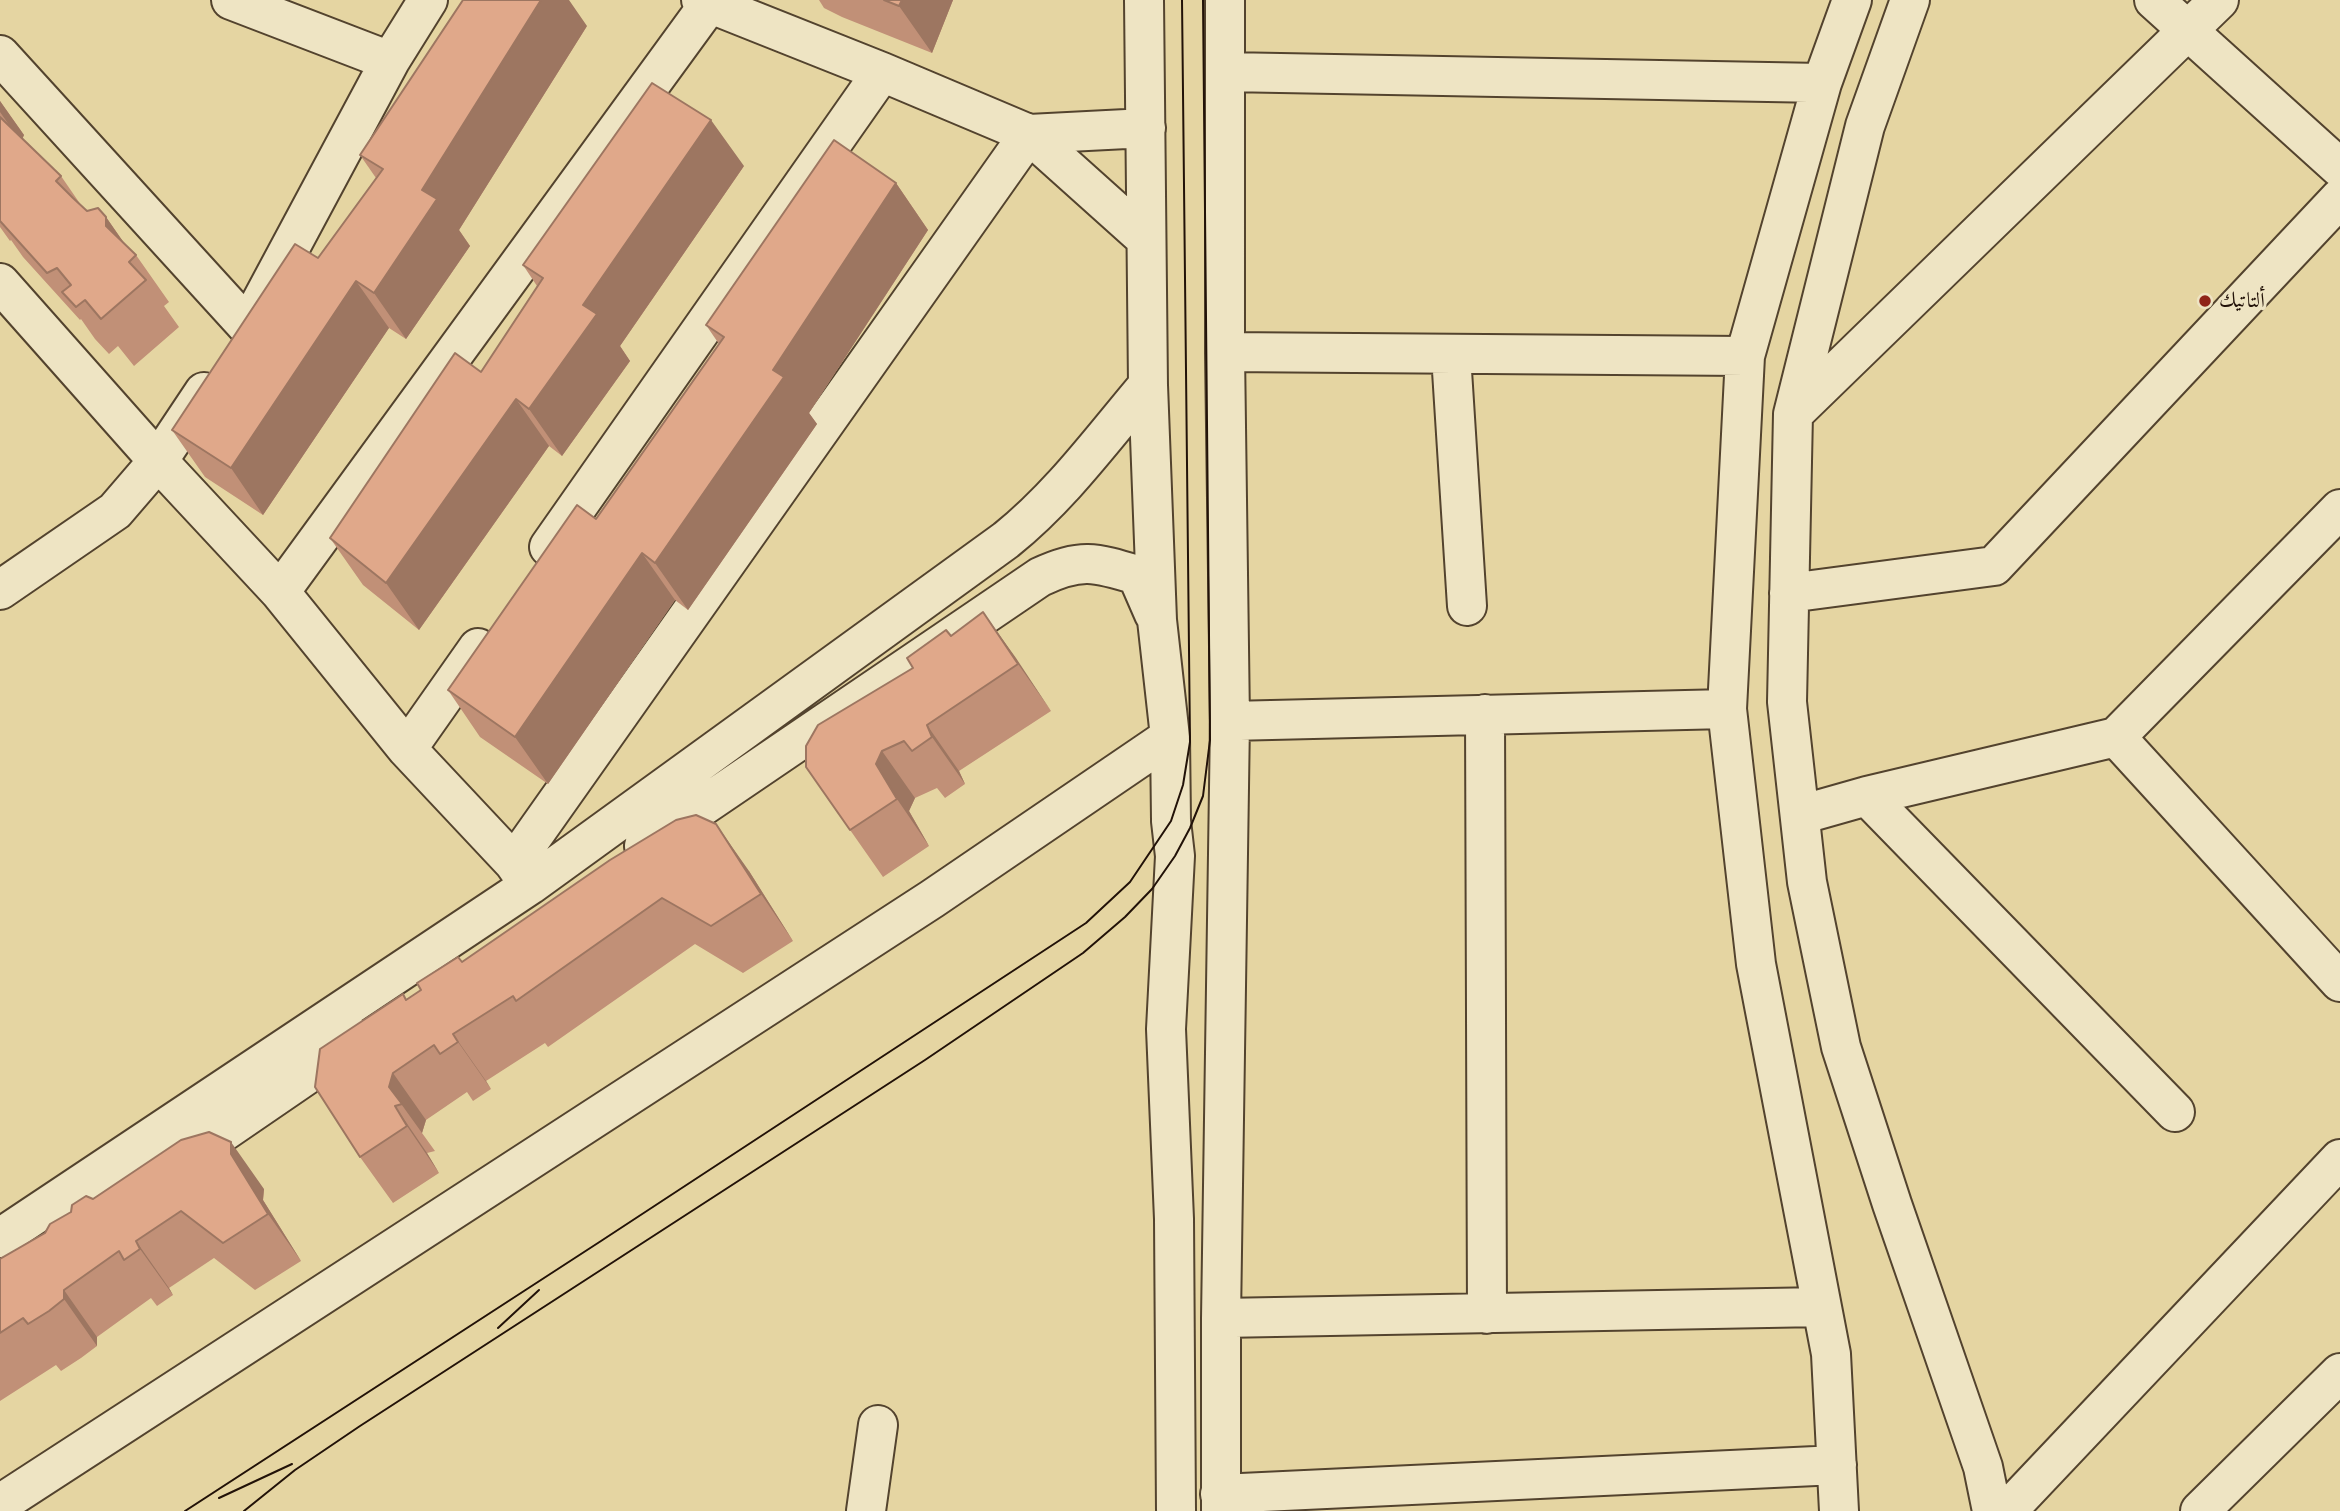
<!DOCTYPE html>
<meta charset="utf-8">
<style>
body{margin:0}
canvas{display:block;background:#e5d5a2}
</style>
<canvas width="2340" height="1511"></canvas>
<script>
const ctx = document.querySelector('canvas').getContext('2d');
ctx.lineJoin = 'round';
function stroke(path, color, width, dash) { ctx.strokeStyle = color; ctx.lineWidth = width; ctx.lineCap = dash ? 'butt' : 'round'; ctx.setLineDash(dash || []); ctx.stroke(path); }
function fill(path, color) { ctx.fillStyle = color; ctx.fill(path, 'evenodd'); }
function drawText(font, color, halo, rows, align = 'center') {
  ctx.font = font + ' "Libre Caslon Text",Amiri,serif'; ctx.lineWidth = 6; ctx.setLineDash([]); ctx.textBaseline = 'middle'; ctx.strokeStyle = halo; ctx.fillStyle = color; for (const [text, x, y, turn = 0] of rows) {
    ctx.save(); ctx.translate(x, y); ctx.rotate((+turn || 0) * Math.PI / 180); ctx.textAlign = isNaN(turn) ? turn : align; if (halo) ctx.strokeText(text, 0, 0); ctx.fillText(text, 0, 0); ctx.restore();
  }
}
const minor = new Path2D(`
 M231,0l159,61
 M701,0l181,72 147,62 116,104
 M1144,0l4,385 9,235 13,117 1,84 4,35 -9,173 8,190 2,292
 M1910,0l-45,126 -72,288 -6,288 20,180 34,165 51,157 91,263 9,44
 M2154,0l186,168
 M0,55l248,272
 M1226,72l596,11
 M1029,134l117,-6
 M0,283l158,178 122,131 127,157 107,114 14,20
 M254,315l136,-254 38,-61
 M1225,352l520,4
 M1451,355l16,251
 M1793,414l426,-414
 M549,547l333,-475
 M0,590l115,-79 43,-50 46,-69
 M280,592l429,-588
 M1789,593l205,-27 346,-368
 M1485,714l2,600
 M1230,721l497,-12
 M2116,737l224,245
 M407,749l71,-101
 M1867,796l308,316
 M1800,815l67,-19 249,-59 224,-228
 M644,846l396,-269c40,-19 55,-15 97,-2l17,39
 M514,863l515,-729
 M175,1165l184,-126
 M0,1238l530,-353 476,-345c55,-44 97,-102 142,-155
 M1221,1318l601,-11
 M1220,1494l617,-29
 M0,1504l932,-605 238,-162
 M866,1511l12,-86
 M1221,1511v-193l9,-597 -5,-369v-352
 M1839,1511l-8,-157 -75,-390 -29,-255 18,-353 77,-273 30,-83
 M2007,1511l333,-352
 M2200,1511l140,-138`);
const tram = new Path2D(`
 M498,1328l41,-38
 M219,1498l73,-34
 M185,1511l416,-270 485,-318 44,-41 41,-61 12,-36 7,-43 -8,-742
 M244,1511l51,-41 65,-44 565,-366 158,-107 42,-36 27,-28 23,-33 15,-28 13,-32 7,-56 -7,-740`);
const wall = new Path2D(`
 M819,0h134l-21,53 -90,-36 -18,-9z
 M587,26l-128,204 11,16 -64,93 -17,-11 -126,187 -58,-38 -33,-47 146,-172 58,-80 -16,-23z
 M0,101l24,34 -2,4 39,37 22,32 4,3 19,6 19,28 11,10 33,47 -5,4 15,21 -45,39 -16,-20 -9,8 -14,-15 -14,-20 -1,1 -57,-63 -12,-17 -1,1 -10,-14z
 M744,166l-124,180 10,15 -68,95 -13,-10 -130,184 -56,-45 -33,-47 151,-166 56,-86 -14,-21z
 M896,183l32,47 -119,183 8,11 -129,186 -13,-10 -127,184 -68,-47 -32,-47 148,-171 123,-175 -13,-19z
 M983,612l68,99 -92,60 6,13 -20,14 -8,-10 -22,10 -6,13 20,35 -46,31 -77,-110 107,-99 38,-32z
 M610,860l139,11 44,70 -50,32 -48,-29 -147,103 -3,-4 -59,38 5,8 -18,12 -6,-9 -41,28 -4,13 13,18 -8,2 12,20 -46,30 -33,-46 47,-157z
 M264,1189l-1,11 38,61 -46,29 -41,-32 -45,30 4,7 -16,11 -6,-8 -54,39v9l-16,12 -20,13 -5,-6 -56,36v-142l45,-26 48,-34z`);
const shadedWall = new Path2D(`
 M541,0h28l18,26 -128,204 11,16 -64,93 -32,-46 48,-103z
 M902,0h51l-21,53 -33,-47z
 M0,101l24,34 -3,7 -21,-30z
 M711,120l33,46 -124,180 10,15 -68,95 -33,-47 54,-104z
 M896,183l32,47 -119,183 8,11 -129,186 -33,-47 118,-193z
 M106,217l28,40 -28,-31z
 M356,281l33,47 -126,187 -32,-47z
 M516,399l33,47 -130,184 -33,-47z
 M642,553l33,47 -127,184 -33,-47z
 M983,612l33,46 35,53 -33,-47z
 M927,725l32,46 6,13 -33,-47z
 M882,751l33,47 -6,13 20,35 -32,-47 -21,-35z
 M716,824l33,47 44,70 -32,-47z
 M453,1034l33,47 5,8 -33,-47z
 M393,1073l33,47 -4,13 -33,-46z
 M395,1106l32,47 12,20 -32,-47z
 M231,1142l33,47 -1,11 38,61 -33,-47 -37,-60z
 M136,1241l33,47 4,7 -33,-46z
 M64,1290l33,47v9l-33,-47z`);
const building = new Path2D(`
 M463,0h78l-119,190 15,9 -63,94 -18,-12 -125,187 -59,-38 123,-186 23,14 65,-89 -23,-14z
 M884,0h18l-3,6z
 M652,83l59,37 -128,185 14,9 -68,95 -13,-10 -130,184 -56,-45 125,-185 26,19 62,-94 -20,-13z
 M0,117l61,59 -5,5 17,17 14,13 11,-3 8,9v9l30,29 -7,7 17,18 -45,39 -16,-19 -9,7 -14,-15 9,-7 -14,-17 -10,5 -47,-52z
 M834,140l62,43 -123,187 11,7 -129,186 -13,-10 -127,184 -67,-47 129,-185 19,14 128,-182 -18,-12z
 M983,612l35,52 -91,61 5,12 -20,14 -8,-10 -22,10 -6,13 21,35 -47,31 -44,-63v-21l12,-21 95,-57 -6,-10 39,-28 5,6z
 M696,815l20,9 45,70 -50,32 -49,-28 -146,103 -3,-5 -60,38 5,8 -18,12 -6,-9 -41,28 -4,14 13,17 -7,2 12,20 -47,31 -45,-70 5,-38 83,-55 3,6 15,-10 -4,-7 41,-26 4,5 148,-102 66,-40z
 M209,1132l22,10v12l37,60 -45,29 -42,-32 -45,30 4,8 -16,11 -5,-9 -55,39v9l-15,12 -21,13 -5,-6 -23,15v-74l45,-26 5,-9 21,-12 1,-7 14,-9 7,3 88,-59z`);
const markers = [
 [2205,301,7,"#8f2418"]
];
const poiNames = [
 ["ألتاتيك",2219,301]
];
stroke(minor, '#53432e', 42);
stroke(minor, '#eee4c3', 38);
stroke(tram, '#221208', 2);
fill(wall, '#c19077');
fill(shadedWall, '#9d7661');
fill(building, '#e0a88a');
stroke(building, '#9d7661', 2);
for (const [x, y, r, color] of markers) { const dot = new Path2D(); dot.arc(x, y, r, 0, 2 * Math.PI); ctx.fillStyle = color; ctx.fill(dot); stroke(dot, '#eee4c3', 2.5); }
drawText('21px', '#221208', '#eee4c3', poiNames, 'left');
</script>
